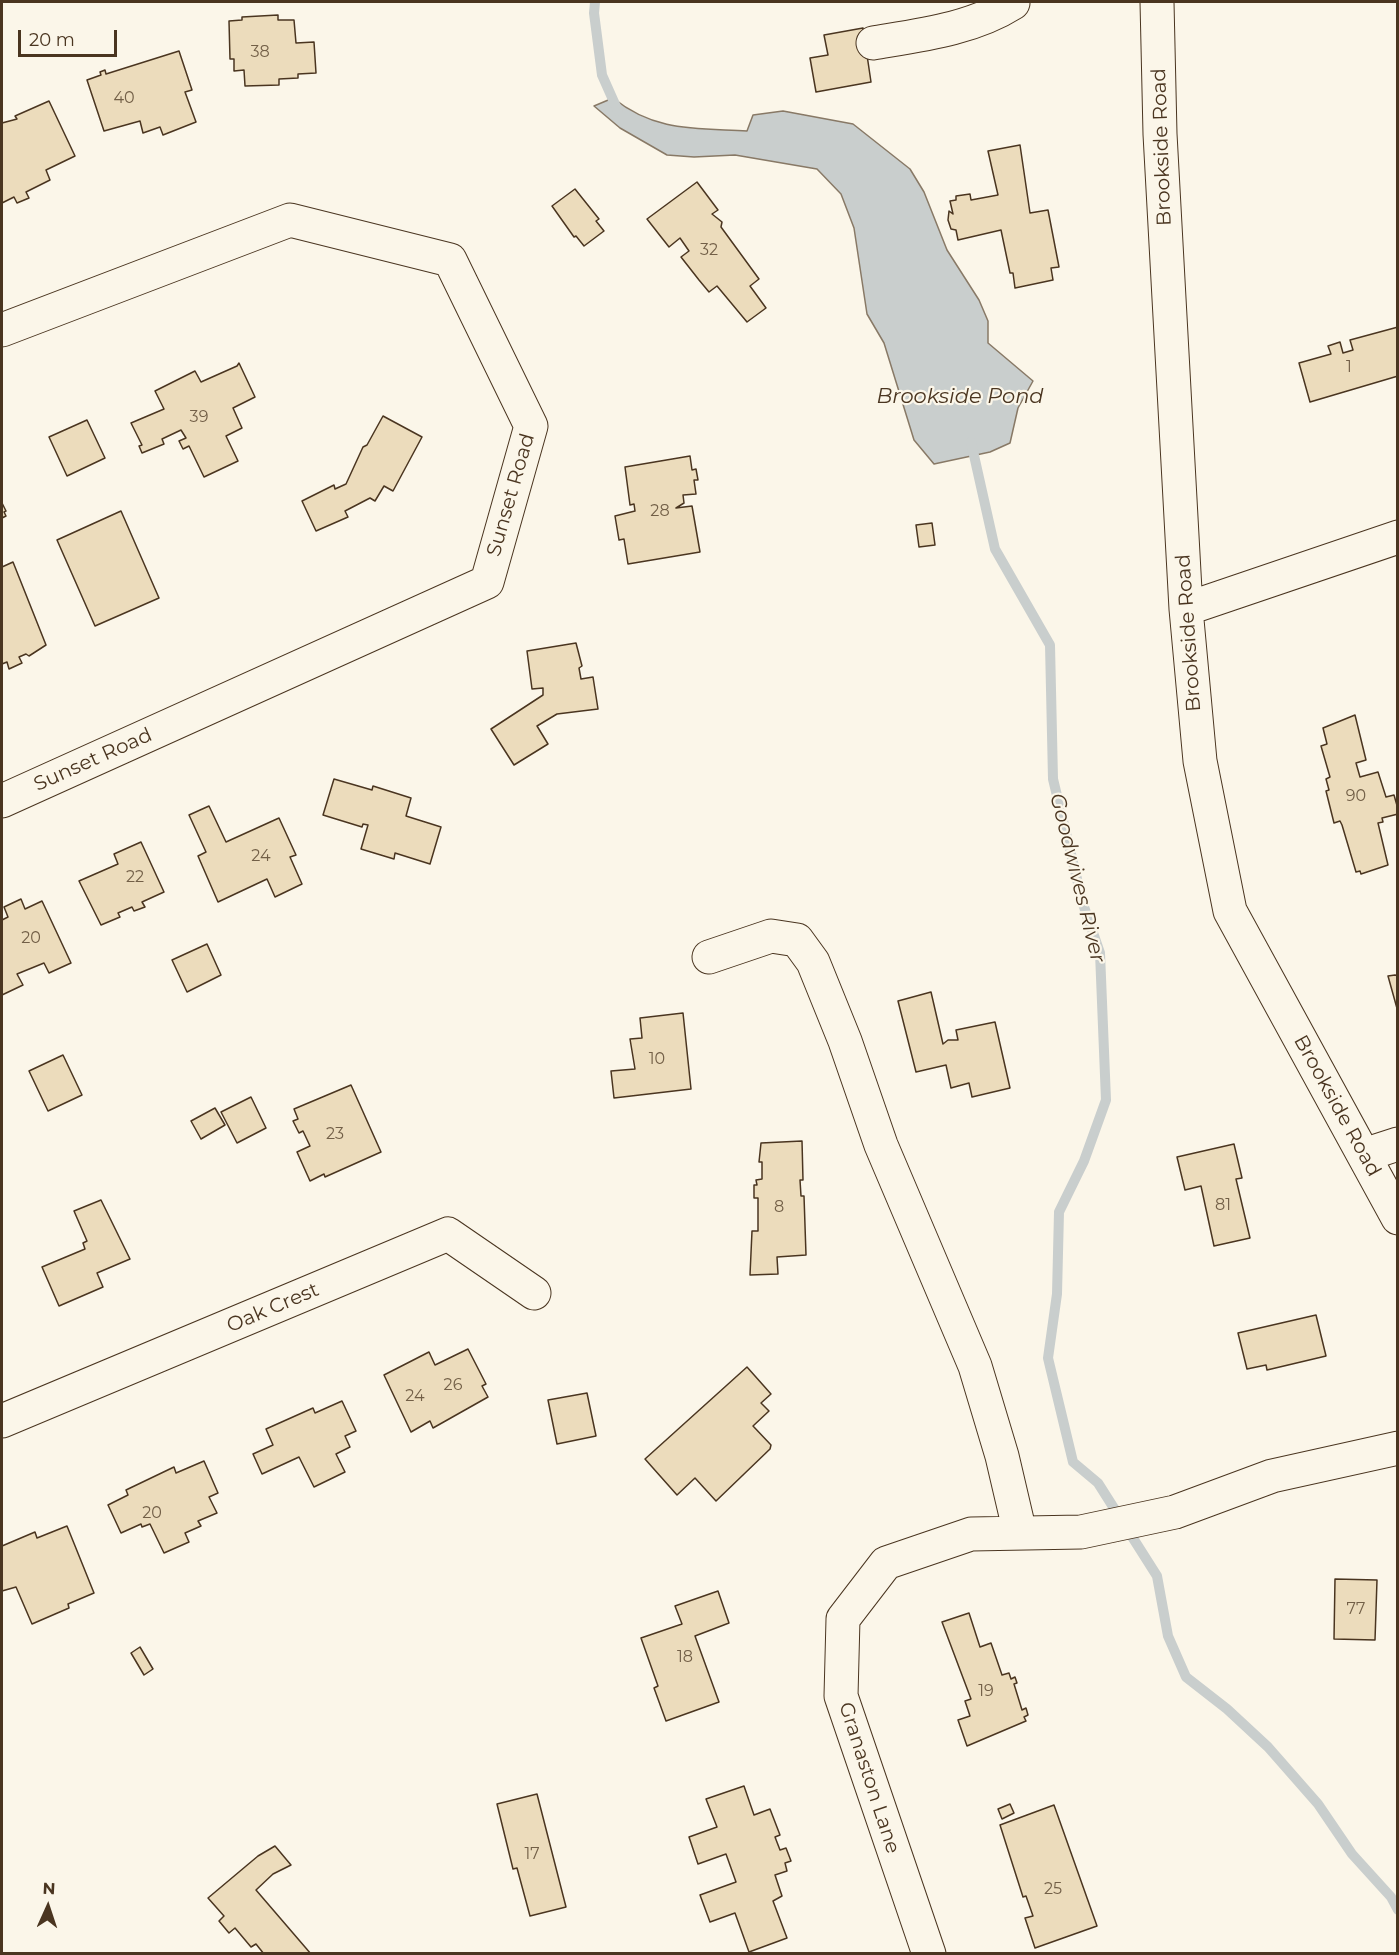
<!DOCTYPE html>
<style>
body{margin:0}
#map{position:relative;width:1399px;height:1955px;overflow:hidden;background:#fbf6e9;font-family:Montserrat,sans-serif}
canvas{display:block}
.frame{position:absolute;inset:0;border:3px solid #4a3520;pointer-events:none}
.north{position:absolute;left:18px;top:1877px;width:60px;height:60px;-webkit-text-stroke:4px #fbf6e9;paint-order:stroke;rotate:3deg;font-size:16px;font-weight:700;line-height:24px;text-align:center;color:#4a3520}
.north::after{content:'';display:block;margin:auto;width:21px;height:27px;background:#4a3520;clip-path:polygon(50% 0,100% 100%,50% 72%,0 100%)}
.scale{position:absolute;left:18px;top:30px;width:99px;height:27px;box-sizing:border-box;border:3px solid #4a3520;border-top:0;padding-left:8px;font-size:18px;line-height:21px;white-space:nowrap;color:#4a3520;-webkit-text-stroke:4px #fbf6e9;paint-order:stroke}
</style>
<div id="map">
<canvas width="1399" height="1955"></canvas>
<div class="frame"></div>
<div class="north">N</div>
<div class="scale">20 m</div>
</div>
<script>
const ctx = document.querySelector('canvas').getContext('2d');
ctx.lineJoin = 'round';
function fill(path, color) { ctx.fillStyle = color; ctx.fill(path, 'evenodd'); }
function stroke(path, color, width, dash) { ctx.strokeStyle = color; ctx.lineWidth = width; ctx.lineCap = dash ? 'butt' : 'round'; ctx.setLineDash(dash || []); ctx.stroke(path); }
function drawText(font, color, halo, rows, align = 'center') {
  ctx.font = font + ' Montserrat,sans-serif'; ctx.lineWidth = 4.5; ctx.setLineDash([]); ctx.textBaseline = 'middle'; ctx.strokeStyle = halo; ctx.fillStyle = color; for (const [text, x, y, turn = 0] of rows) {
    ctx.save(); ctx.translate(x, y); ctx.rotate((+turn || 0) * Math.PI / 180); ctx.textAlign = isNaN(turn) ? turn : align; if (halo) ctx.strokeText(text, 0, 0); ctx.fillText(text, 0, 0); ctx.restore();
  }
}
const water = new Path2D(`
 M613,98c42,34 82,30 134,33l6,-16 30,-4 70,13 57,45 14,23 23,58 32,50 9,21v22l45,38 -15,27 -8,35 -20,9 -56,12 -20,-24 -30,-97 -17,-29 -13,-86 -13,-34 -24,-25 -82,-14 -41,2 -27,-2 -47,-27 -26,-22z`);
const stream = new Path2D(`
 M595,2l-1,11 8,62 16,36
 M971,442l24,107 55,96 3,134 30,125 17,49 6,147 -22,61 -25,51 -2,82 -9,64 25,104 25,21 59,93 11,60 18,41 41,32 41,38 50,57 34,50 39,43 7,13`);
const building = new Path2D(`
 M278,15v5h16l2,23 18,-1 2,31 -18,1v4l-19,1v6l-34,1 -1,-16 -10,1v-12h-4l-1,-38 13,-1v-3z
 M863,28l8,54 -55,10 -6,-34 18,-3 -4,-20z
 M179,51l13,39 -7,2 11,30 -33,13 -3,-8 -17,6 -3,-12 -36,10 -17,-51 14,-5 -1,-3 5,-2 1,4z
 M49,101l26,55 -29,14 4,10 -24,12 3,6 -12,5 -3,-6 -12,6v-80l15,-4 -2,-3z
 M1020,145l10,68 18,-3 11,57 -8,1 2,12 -38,8 -2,-15h-3l-9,-43 -43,10 -2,-10 -5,-1 -3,-9 1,-9 4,3 -3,-13 6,-1v-4l14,-2 1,6 27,-5 -10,-44z
 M697,182l21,28 -6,4 10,8 -1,5 38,52 -9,7 16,22 -19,14 -30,-36 -8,6 -10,-12 -18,-23 8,-6 -9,-13 -11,9 -22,-28z
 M575,189l24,30 -3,2 8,10 -20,15 -8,-10 -2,1 -22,-31z
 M1398,327v49l-88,26 -11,-39 32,-9 -3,-8 12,-4 3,11 10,-3 -3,-10z
 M239,363l16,34 -22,11 9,20 -16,8 12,25 -34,16 -15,-31 -6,3 -4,-8 7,-3 -5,-8 -19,9 2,5 -22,9 -3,-7 3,-1 -11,-22 33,-14 -9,-18 40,-20 6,11 36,-16z
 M383,416l39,21 -29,54 -9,-5 -9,15 -5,-3 -25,13 3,6 -32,14 -14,-30 32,-16 1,4 11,-5 17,-37 4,-2z
 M87,420l18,38 -38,18 -18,-39z
 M690,456l2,14 4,-1 2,11h-4l2,14 -13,1 1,8 -8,5 16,-2 8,46 -72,12 -4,-25 -5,1 -4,-24 20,-5 -1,-7 -4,1 -5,-38z
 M2,503l4,8 -2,1 2,4 -4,2z
 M121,511l38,87 -64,28 -38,-86z
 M932,523l3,22 -16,2 -3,-22z
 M13,562l33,83 -17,11 -3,-2 -7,3 3,6 -13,6 -2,-7 -5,2v-97z
 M576,643l6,23 -3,2 2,11 12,-2 5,32 -41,5 -20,12 11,18 -34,21 -23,-36 52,-34v-7l-11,1 -5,-38z
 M1355,715l11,45 -10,3 4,14 18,-5 8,25 8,-2 4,14v5l-16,4 1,4 -5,1 10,42 -27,9 -1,-3 -4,1 -14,-47 -2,-4 -6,2 -8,-32 3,-1 -3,-11 4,-2 -9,-31 6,-2 -4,-16z
 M334,779l38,11 1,-4 38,12 -5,18 35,11 -11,37 -35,-11 -1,6 -33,-10 7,-24 -5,-1 -1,3 -39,-12z
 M209,806l17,36 53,-24 17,37 -6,2 12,27 -27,13 -8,-18 -49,23 -20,-46 8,-4 -17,-37z
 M141,842l23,50 -22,10 3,5 -11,4 -2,-4 -14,6 2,4 -19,8 -22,-44 39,-17 -4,-10z
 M21,899l4,10 17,-8 29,62 -22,10 -5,-10 -27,11 6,11 -21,10v-75l6,-3 -4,-10z
 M207,944l14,31 -34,17 -15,-32z
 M1395,975l3,1v36l-10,-36z
 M931,992l12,52 5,-4h10l-2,-10 39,-8 15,66 -38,9 -3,-14 -18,5 -5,-23 -30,7 -18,-71z
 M683,1013l8,76 -77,9 -3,-27 24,-2 -5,-30 12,-1 -2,-20z
 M63,1055l19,40 -34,16 -19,-40z
 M351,1085l30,67 -56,25 -1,-3 -14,7 -13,-29 13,-6 -7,-15 -4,2 -6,-12 5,-2 -4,-10z
 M251,1097l15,31 -29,15 -16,-31z
 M215,1108l10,17 -24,14 -10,-18z
 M802,1141l1,39h-3l1,16h3l2,59 -29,2 1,17 -28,1 2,-44h6v-33h-4v-13h3l-1,-5 6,-1v-17h-3l2,-19z
 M1234,1144l8,34 -6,1 14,59 -36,8 -13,-60 -16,4 -8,-33z
 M101,1200l29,59 -33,14 6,14 -44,19 -17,-39 43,-18 -2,-6 4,-2 -13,-30z
 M1316,1315l10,41 -59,14 -1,-5 -19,4 -9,-36z
 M468,1349l18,35 -4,2 6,11 -55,31 -3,-7 -19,11 -27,-57 45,-23 6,13z
 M747,1367l24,27 -10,9 8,8 -16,15 18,19 -1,4 -54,52 -21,-23 -18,17 -32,-36z
 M587,1393l9,43 -39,8 -9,-44z
 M342,1401l14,30 -11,5 5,11 -14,7 9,18 -31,15 -15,-30 -37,17 -9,-20 20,-9 -7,-16 47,-21 2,5z
 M204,1461l14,32 -9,4 8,16 -19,8 3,5 -16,7 4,9 -25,11 -14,-29 -8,3 -1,-3 -20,9 -13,-28 20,-10 -2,-5 48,-23 2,6z
 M67,1526l27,67 -26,11 1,4 -37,16 -16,-37 -14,4v-45l33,-14 2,6z
 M1335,1579l42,1 -2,60 -41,-1z
 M718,1591l11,32 -34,13 24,66 -53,19 -12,-33 4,-2 -17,-48 41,-14 -7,-18z
 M969,1613l11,34 11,-4 11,32 7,-2 2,6 4,-2 2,6 -3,1 8,26 4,-2 2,7 -4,2 2,4 -59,25 -9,-26 12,-4 -5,-15 6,-2 -29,-77z
 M140,1647l13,22 -9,6 -13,-22z
 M744,1786l10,29 16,-6 10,26 -5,2 5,13 6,-2 5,13 -6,2 2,8 -12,4 7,21 -9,5 14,37 -38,14 -14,-39 -25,9 -10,-27 36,-13 -10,-28 -28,10 -9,-27 28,-10 -11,-28z
 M537,1794l29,113 -36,9 -13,-48 -4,1 -16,-65z
 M1010,1804l4,9 -12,6 -4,-10z
 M1054,1805l43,121 -62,22 -10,-30 8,-2 -7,-20 -3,1 -23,-72z
 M275,1846l16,19 -18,9 -17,16 55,64h-47l-8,-10 -5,3 -16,-19 -6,5 -10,-12 5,-5 -16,-18 50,-42z`);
const minor = new Path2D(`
 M1157,2l3,132 26,475 14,152 30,150 168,307
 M873,43c48,-8 99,-14 140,-40
 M2,330l288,-110 160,40 81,166 -44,156 -485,219
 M1186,609l212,-72
 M709,957l62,-21 26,4 16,22 32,79 36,104 94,221 27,90 18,77
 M1364,1155l34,-11
 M2,1421l446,-187 86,59
 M929,1954l-88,-258 2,-77 43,-56 85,-29 110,-2 94,-20 97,-36 126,-28`);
const numberNames = [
 ["38",260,52],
 ["40",124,98],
 ["32",709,250],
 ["1",1349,367],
 ["39",199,417],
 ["28",660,511],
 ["90",1356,796],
 ["24",261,856],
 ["22",135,877],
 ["20",31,938],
 ["10",657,1059],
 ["23",335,1134],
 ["81",1223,1205],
 ["8",779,1207],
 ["26",453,1385],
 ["24",415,1396],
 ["20",152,1513],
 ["77",1356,1609],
 ["18",685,1657],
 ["19",986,1691],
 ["17",532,1854],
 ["25",1053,1889]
];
const streetNames = [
 ["Brookside Road",1162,147,-92],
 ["Sunset Road",511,495,-74],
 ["Brookside Road",1189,633,-94],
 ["Sunset Road",93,760,-24],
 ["Brookside Road",1337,1106,61],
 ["Oak Crest",273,1308,-23],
 ["Granaston Lane",869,1778,72]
];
const waterNames = [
 ["Brookside Pond",960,397],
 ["Goodwives River",1077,878,76]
];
fill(water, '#c9cecd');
stroke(water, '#887966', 1.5);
stroke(stream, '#c9cecd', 10);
fill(building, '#ecdcbc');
stroke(building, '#4a3520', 1.5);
stroke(minor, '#4a3520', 35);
stroke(minor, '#fbf6e9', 33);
drawText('16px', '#725f47', null, numberNames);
drawText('20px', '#4a3520', '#fbf6e9', streetNames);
drawText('italic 21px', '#4a3520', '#fbf6e9', waterNames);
</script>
